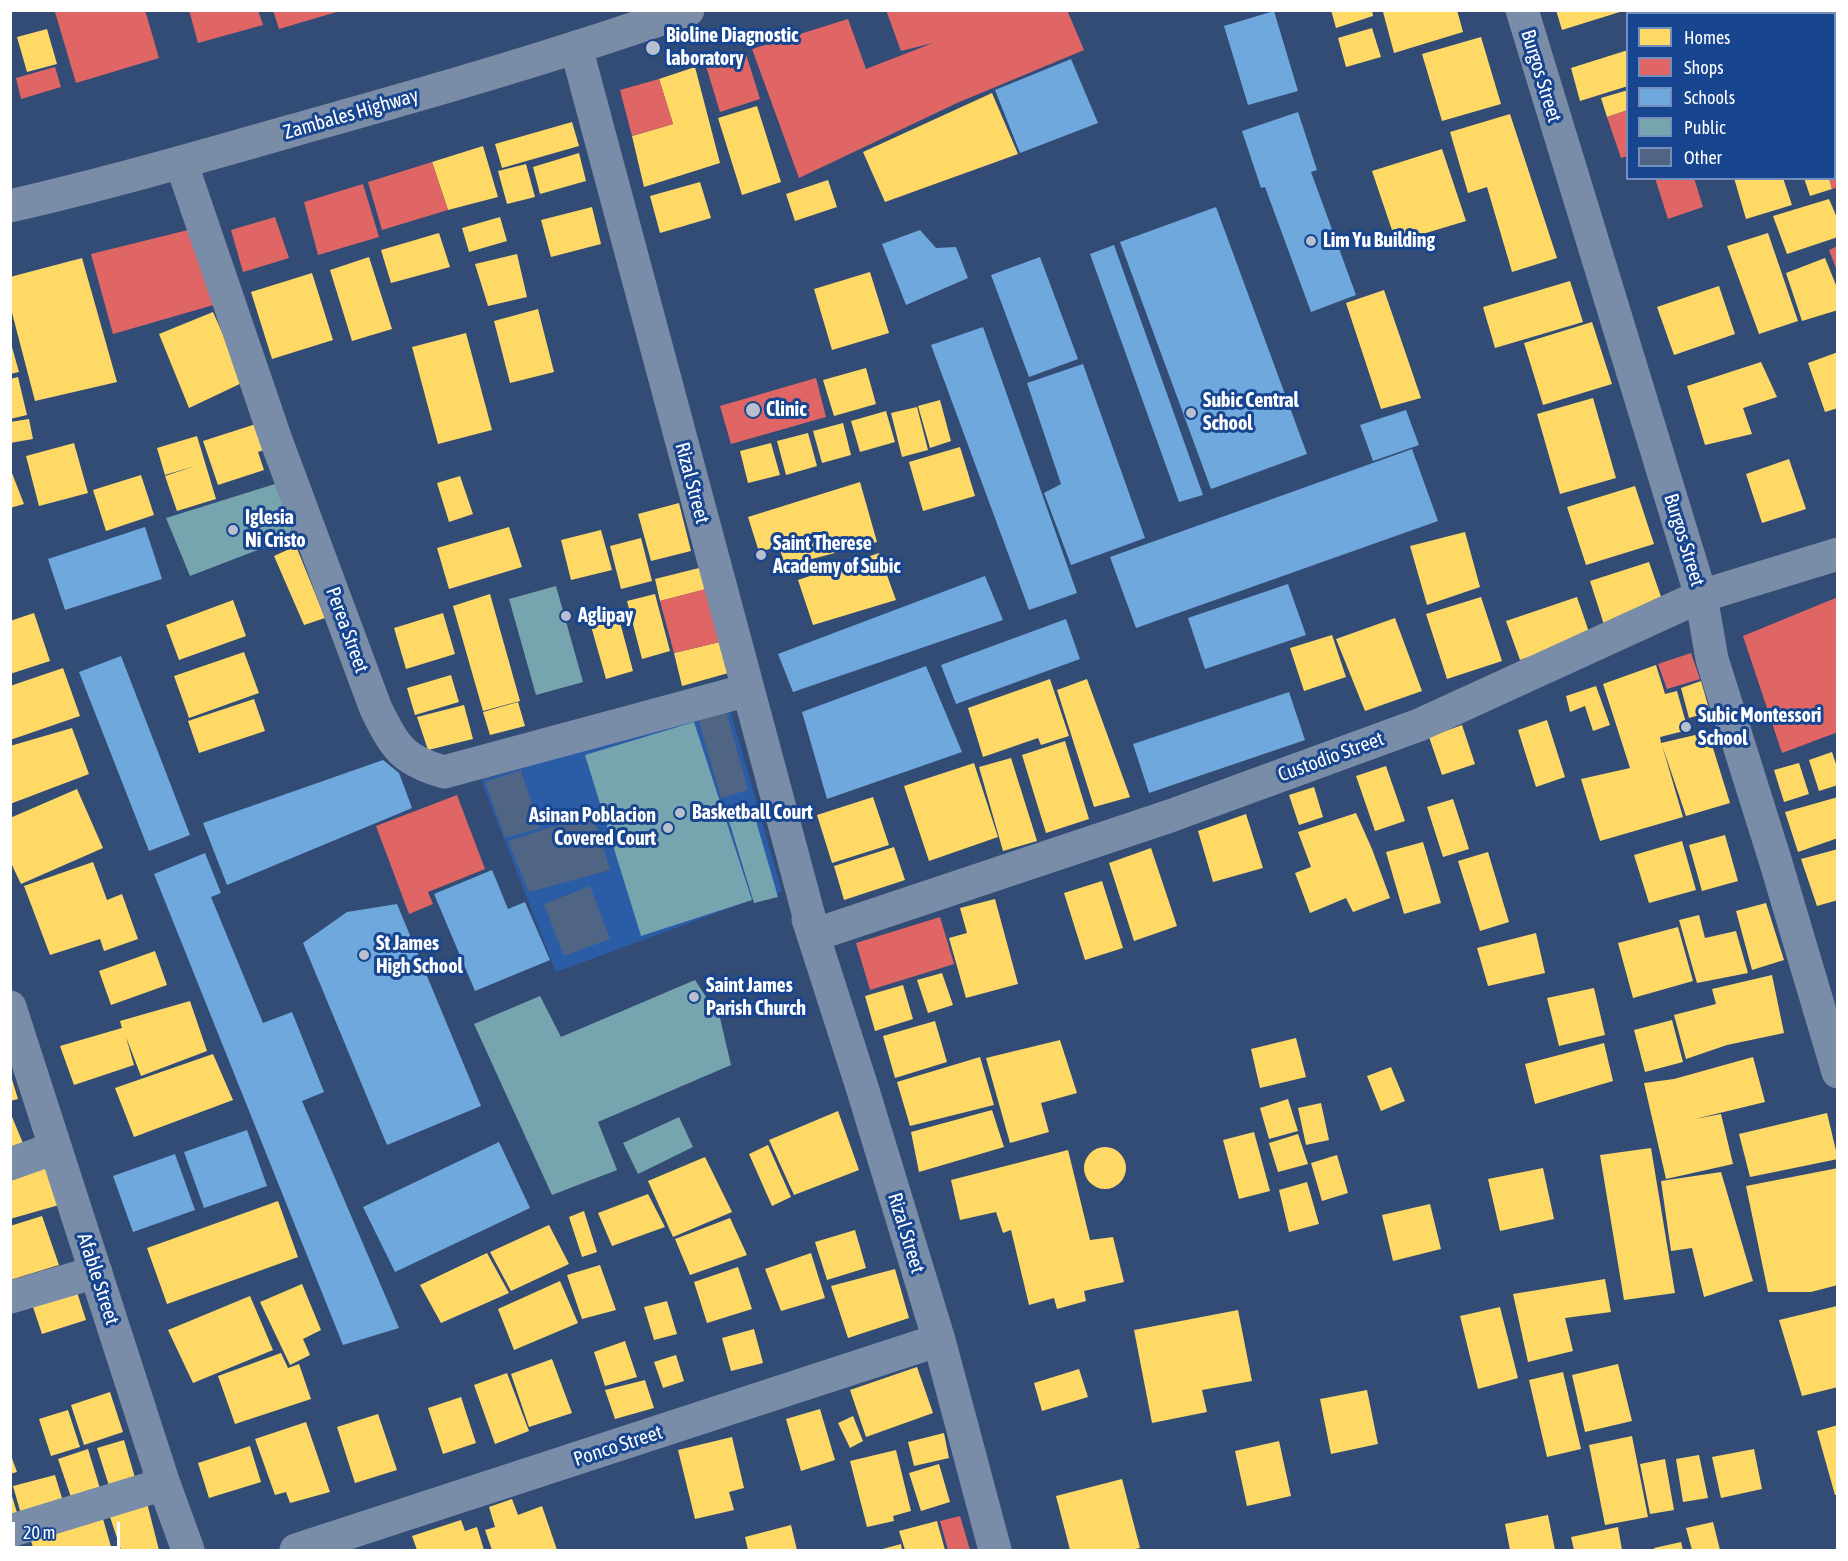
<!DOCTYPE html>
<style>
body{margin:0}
#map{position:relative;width:1848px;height:1561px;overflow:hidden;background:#334c75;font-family:"Asap Condensed",sans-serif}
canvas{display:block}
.frame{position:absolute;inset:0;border:12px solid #fff;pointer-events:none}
.legend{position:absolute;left:1626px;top:12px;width:210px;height:168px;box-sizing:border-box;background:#184590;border:2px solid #748fbc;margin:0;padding:8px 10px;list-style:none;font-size:18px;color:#fff}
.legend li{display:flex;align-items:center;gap:12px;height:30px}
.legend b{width:30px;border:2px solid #748fbc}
.scale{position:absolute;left:12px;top:1522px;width:108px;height:27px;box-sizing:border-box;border:3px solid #fff;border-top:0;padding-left:8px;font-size:18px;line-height:21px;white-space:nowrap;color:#fff;-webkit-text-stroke:4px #184590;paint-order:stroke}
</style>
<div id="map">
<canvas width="1848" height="1561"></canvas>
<div class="frame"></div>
<ul class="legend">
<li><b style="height:16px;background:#ffd966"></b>Homes</li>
<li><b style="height:16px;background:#e06666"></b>Shops</li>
<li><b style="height:16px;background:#6fa8dc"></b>Schools</li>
<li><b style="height:16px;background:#76a5af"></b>Public</li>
<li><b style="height:16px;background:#506484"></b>Other</li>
</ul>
<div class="scale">20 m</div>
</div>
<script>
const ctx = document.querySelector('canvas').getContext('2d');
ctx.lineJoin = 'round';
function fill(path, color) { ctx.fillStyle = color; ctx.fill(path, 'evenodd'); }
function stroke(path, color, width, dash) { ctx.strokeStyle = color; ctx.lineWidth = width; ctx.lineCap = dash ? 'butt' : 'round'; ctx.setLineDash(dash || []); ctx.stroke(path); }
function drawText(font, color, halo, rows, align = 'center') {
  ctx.font = font + ' "Asap Condensed",sans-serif'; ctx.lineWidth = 6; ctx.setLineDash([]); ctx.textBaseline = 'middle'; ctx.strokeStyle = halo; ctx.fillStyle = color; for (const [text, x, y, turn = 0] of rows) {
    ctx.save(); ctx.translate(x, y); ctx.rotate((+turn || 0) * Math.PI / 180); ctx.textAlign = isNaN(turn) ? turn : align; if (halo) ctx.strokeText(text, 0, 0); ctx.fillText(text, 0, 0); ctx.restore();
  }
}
const green = new Path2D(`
 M729,706l53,186 -30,8 -196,72 -75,-192z`);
const homes = new Path2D(`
 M1331,10h41l1,6 -37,12z
 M1388,10h69l6,22 -69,21 -11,-41z
 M1556,10h67v1l-61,19z
 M1372,28l9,29 -35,10 -8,-29z
 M47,29l10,35 -30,8 -10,-35z
 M1481,37l20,67 -59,17 -20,-67z
 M1628,50v36l-48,15 -9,-33z
 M1835,50l3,8v31l-4,1z
 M695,67l25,96 -76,24 -12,-51 41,-12 -14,-45z
 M1628,90v20l-21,7 -6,-19z
 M992,93l26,61 -133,48 -22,-50z
 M757,106l24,76 -39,13 -24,-77z
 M1510,114l47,144 -45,14 -25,-85 -19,6 -18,-61z
 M572,122l7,24 -77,22 -7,-24z
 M483,146l15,51 -50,13 -16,-48z
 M1442,149l24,72 -70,21 -24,-71z
 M579,153l7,28 -46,13 -7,-27z
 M526,164l9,33 -28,7 -9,-33z
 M1734,178h49l9,27 -46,14z
 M1804,178h25l3,11 -22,7z
 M828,180l9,27 -42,14 -9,-27z
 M700,182l11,36 -51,15 -10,-37z
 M1829,199l9,21v17l-51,17 -14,-38z
 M592,207l9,37 -50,13 -10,-37z
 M500,217l7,24 -38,11 -7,-24z
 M439,233l11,34 -59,16 -10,-33z
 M1768,233l30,88 -39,13 -32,-88z
 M517,254l10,43 -39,9 -13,-42z
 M369,257l23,72 -40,12 -22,-71z
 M82,258l35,124 -82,19 -25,-96v-28z
 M1825,258l13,32v20l-36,11 -16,-48z
 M870,272l19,61 -57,17 -18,-61z
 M312,273l21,67 -61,19 -21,-67z
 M1570,281l13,41 -88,26 -12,-41z
 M1719,286l16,48 -61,21 -17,-48z
 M1384,290l37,108 -40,11 -35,-106z
 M538,309l16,63 -44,11 -16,-62z
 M213,312l31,70 -55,26 -30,-74z
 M1592,322l20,62 -69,21 -19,-62z
 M466,333l26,97 -54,14 -26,-97z
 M10,340l9,32 -9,2z
 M1838,352v56l-13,4 -17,-49z
 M1761,362l16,35 -34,11 9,26 -47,11 -18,-59z
 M866,368l10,36 -42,12 -11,-36z
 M18,377l9,38 -17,4v-40z
 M1593,398l23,80 -56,16 -23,-80z
 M940,400l11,41 -21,7 -12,-42z
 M917,407l11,43 -26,7 -11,-44z
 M886,411l9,31 -35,10 -9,-31z
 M29,419l4,20 -23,4v-21z
 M259,423l8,26 -9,3 6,18 -46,15 -15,-44z
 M843,423l8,32 -29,8 -9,-32z
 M808,433l9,33 -31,9 -9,-34z
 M197,436l19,63 -39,12 -12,-35 30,-10 -30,9 -8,-27z
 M74,443l14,50 -49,13 -13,-50z
 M771,443l9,32 -32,8 -8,-32z
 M960,447l15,49 -52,15 -14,-49z
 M1789,459l17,50 -44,14 -16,-49z
 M10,468l14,36 -14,4z
 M141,475l13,40 -48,16 -13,-41z
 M460,476l13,38 -24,8 -12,-39z
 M860,482l17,60 -92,24 -6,-20 -20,6 -11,-35z
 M1635,486l19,58 -68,21 -19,-58z
 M679,503l12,48 -40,10 -13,-47z
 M509,527l13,40 -73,22 -12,-41z
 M601,530l11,40 -41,10 -10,-40z
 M1465,532l15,55 -53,18 -17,-59z
 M641,538l11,43 -31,8 -11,-43z
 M296,546l29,72 -21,7 -30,-69z
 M879,553l17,47 -83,25 -15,-45z
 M1649,562l17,49 -60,20 -16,-50z
 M703,567l7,21 -50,13 -5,-22z
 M490,594l30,107 -37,10 -30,-105z
 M655,594l15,57 -28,8 -15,-58z
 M1481,597l21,64 -55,18 -21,-65z
 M1577,597l13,38 -70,25 -14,-39z
 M233,600l13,36 -67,24 -13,-35z
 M617,611l16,60 -27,8 -17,-60z
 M34,613l16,48 -40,13v-53z
 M443,613l12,41 -49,15 -12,-41z
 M1395,618l27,73 -57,20 -29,-72z
 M1332,635l14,42 -42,14 -14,-43z
 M724,641l8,31 -50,14 -8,-33z
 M244,652l15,41 -70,25 -15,-42z
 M1656,665l9,29 12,-3 11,39 -28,7 1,6 47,-11 22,71 -44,13 -24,-71 21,72 -83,24 -19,-62 49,-11 -27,-84z
 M63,668l17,48 -70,24v-54z
 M451,675l8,27 -44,13 -8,-27z
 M1050,679l19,57 -28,9 -3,-7 -55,19 -15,-49z
 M1087,679l43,118 -36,10 -37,-117z
 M1701,681l9,31 -21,6 -8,-30z
 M1596,686l14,39 -17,6 -8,-25 -15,6 -4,-16z
 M254,699l11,32 -66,22 -11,-32z
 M518,702l7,24 -35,9 -7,-23z
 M464,705l9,34 -45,11 -11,-33z
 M1547,720l18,57 -29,10 -18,-57z
 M1462,725l13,39 -33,11 -13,-38z
 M72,728l17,46 -79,30v-58z
 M1065,741l24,78 -43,14 -24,-78z
 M1832,752l6,18v15l-19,6 -10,-31z
 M1011,758l26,83 -34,10 -24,-84z
 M974,763l24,74 -69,24 -25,-75z
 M1799,763l10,31 -25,8 -10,-32z
 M1386,766l19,55 -30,10 -19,-55z
 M1314,787l9,30 -24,8 -10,-30z
 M77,789l26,59 -82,36 -11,-23v-43z
 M873,797l16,48 -57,18 -15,-48z
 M1838,797v41l-40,14 -13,-40z
 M1453,799l16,50 -26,8 -16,-50z
 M1356,813l16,36 18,49 -37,14 -7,-14 -36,15 -15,-40 16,-6 -13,-35z
 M1246,814l17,54 -50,14 -15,-51z
 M1725,835l13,46 -36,10 -13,-46z
 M1682,841l14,49 -47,13 -15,-48z
 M1423,842l18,61 -37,11 -18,-62z
 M894,847l11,33 -61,20 -10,-34z
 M1151,848l26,78 -43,15 -25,-78z
 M1838,849v51l-21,6 -16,-47z
 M1488,852l21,70 -29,9 -22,-70z
 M93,862l14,38 15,-6 16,45 -34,12 -4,-12 -50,16 -26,-69z
 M1102,881l21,67 -38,12 -21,-67z
 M995,899l23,85 -52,14 -17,-60 18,-5 -7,-25z
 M1766,903l18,57 -32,10 -16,-59z
 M1699,915l6,23 31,-7 12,42 -51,10 -18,-63z
 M1678,927l15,54 -60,17 -15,-55z
 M1536,933l9,40 -57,13 -11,-38z
 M155,951l12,34 -56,20 -12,-34z
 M942,973l11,32 -25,8 -11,-33z
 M1772,975l12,58 -57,12 -41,14 -12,-44 42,-11 -4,-15z
 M903,985l10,34 -38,12 -10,-35z
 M1594,988l11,47 -46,11 -12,-48z
 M190,1001l17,50 -66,25 -15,-39 8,28 -60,20 -14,-39 62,-18 -2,-7z
 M1672,1020l11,42 -38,10 -11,-42z
 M935,1021l12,41 -52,16 -12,-42z
 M1296,1038l10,39 -46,11 -9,-39z
 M1060,1040l17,53 -36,10 8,29 -39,11 -24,-85z
 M1604,1043l9,38 -78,23 -10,-40z
 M213,1054l20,46 -99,37 -19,-49z
 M980,1057l14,48 -84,21 -13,-44z
 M1753,1057l12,45 -70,17 26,-5 12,50 -67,15 -22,-96 30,-4z
 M1391,1067l14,34 -24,10 -14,-35z
 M10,1073l8,26 -8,2z
 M1288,1099l10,32 -29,8 -9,-31z
 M1321,1103l8,37 -23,5 -8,-37z
 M992,1110l12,37 -85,25 -8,-40z
 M838,1111l21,59 -65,25 -25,-55z
 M10,1112l15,36 -15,5z
 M1827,1113l11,46 -88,18 -11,-43z
 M1254,1132l16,59 -31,8 -16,-59z
 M1298,1134l10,30 -30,8 -9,-29z
 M768,1145l23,52 -19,9 -23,-52z
 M1084 1168a21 21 0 1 1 42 0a21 21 0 1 1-42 0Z
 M1651,1148l24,145 -51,7 -24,-145z
 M1068,1150l22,90 23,-3 11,45 -40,9 2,10 -29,8 -3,-11 -25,7 -18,-75 -8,3 -7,-21 -36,8 -9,-40z
 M1337,1155l11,38 -26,8 -11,-38z
 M705,1157l27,55 -59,25 -25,-56z
 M47,1164l12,41 -49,14v-44z
 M1543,1168l11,51 -54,12 -12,-52z
 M1838,1168v117l-27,7h-43l-22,-106z
 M1721,1172l32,109 -49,16 -12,-49 -21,3 -10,-70z
 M1307,1182l12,42 -30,8 -10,-42z
 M648,1194l17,33 -53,19 -14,-33z
 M278,1201l20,56 -131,47 -20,-56z
 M1430,1204l11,45 -48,12 -11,-46z
 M584,1211l13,41 -15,5 -13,-40z
 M42,1216l17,49 -49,15v-54z
 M730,1218l17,37 -57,20 -15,-36z
 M549,1225l20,39 -58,27 -21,-39z
 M855,1230l11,38 -39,12 -12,-38z
 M487,1253l22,40 -68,30 -21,-38z
 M811,1253l14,45 -44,13 -16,-42z
 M600,1265l16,45 -34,9 -15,-44z
 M738,1267l14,42 -45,14 -13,-41z
 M895,1269l14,49 -61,20 -17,-52z
 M1605,1279l6,33 -46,6 8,33 -45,11 -15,-68z
 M560,1281l18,42 -64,27 -16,-41z
 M302,1284l19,46 -18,9 7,16 -20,10 -30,-63z
 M76,1289l10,31 -44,14 -10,-30z
 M250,1296l23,54 -80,33 -25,-53z
 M667,1301l10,33 -23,6 -10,-33z
 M1837,1306l1,81 -36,9 -23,-76z
 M1500,1307l18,71 -40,11 -18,-73z
 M1238,1310l14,71 -50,9 5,22 -55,11 -18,-93z
 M754,1329l9,34 -32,8 -9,-33z
 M625,1341l12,36 -32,9 -11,-34z
 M281,1353l7,15 11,-4 12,35 -76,25 -17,-48z
 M676,1355l8,26 -21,7 -9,-26z
 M552,1359l20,54 -43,14 -18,-53z
 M1618,1364l14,57 -47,11 -13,-57z
 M917,1367l16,46 -67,24 -16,-47z
 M1079,1369l9,28 -46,14 -8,-28z
 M1563,1372l18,77 -34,8 -18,-77z
 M507,1373l22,58 -34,13 -21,-59z
 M645,1380l9,28 -39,11 -10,-29z
 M1367,1390l11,54 -47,10 -11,-55z
 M110,1392l13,40 -39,13 -13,-40z
 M461,1397l15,46 -33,11 -15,-46z
 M820,1409l15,51 -34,11 -15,-52z
 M68,1410l12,37 -29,9 -12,-37z
 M378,1414l19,56 -42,13 -18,-56z
 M853,1416l10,25 -13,7 -12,-25z
 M306,1422l24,70 -40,11 -4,-11 -11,3 -20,-56z
 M1838,1425v70h-3l-18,-64z
 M944,1433l5,25 -35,8 -6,-24z
 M1632,1436l16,81 -43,8 -16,-80z
 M732,1437l12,51 -15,4 5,18 -39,9 -17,-69z
 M124,1440l12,41 -26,8 -13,-41z
 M1279,1441l12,55 -44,10 -12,-55z
 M250,1446l11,36 -52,16 -11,-35z
 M88,1449l14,46 -29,8 -15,-44z
 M1754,1449l8,40 -41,9 -9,-41z
 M896,1450l15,61 -18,5 1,5 -27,6 -17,-66z
 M10,1453l7,19 -7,2z
 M1699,1455l9,43 -25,4 -7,-43z
 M1665,1459l9,51 -24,4 -10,-50z
 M939,1464l11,38 -29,9 -12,-38z
 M55,1475l10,33 -42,13 -10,-35z
 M1122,1479l18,69 -9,2h-61l-14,-54z
 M10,1490l10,32 -10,2z
 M146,1499l13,51h-38l-13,-39z
 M512,1499l6,16 24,-9 15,44h-65l-7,-20 10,-3 -6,-20z
 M1548,1515l7,35h-45l-5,-26z
 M103,1519l9,31h-78l-5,-15z
 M461,1520l4,11 12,-4 7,23h-67l-5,-14z
 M937,1521l8,29h-40l-6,-19z
 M1713,1522l7,28h-28l-6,-22z
 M791,1525l6,25h-49l-3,-13z
 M1618,1527l4,23h-48l-3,-13z
 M1681,1542l2,8h-28l-1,-2z
 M901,1544l1,6h-23z`);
const shops = new Path2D(`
 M60,10h85l14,48 -83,25 -21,-71z
 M189,10h69l5,15 -65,18z
 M273,10h67v1l-61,18z
 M886,10h181l17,40 -127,53 -158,75 -47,-129 96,-30 18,50 67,-26 -32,8z
 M1697,10h124l1,4h-124z
 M746,54l14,45 -40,13 -14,-46z
 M55,67l6,20 -40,12 -5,-21z
 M659,79l14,45 -41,12 -12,-46z
 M1838,102v85l-6,2 -3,-11h5v-75z
 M1628,110v46l-7,2 -14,-41z
 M432,162l16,48 -66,20 -14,-48z
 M1655,178h39l9,29 -35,12z
 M363,184l16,53 -61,18 -14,-53z
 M275,217l14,41 -46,14 -12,-42z
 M192,229l25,75 -104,30 -22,-80z
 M1838,246v25h-1l-8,-21z
 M816,378l10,39 -95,27 -11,-38z
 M710,588l14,53 -50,12 -14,-52z
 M1838,597v135l-56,21 -39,-117z
 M1691,653l9,26 -33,10 -9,-25z
 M457,795l28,74 -57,23 5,12 -24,10 -33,-88z
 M940,917l14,47 -84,26 -14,-47z
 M960,1516l10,34h-22l-8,-29z`);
const schools = new Path2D(`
 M1274,11l24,80 -50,14 -24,-79z
 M1071,59l27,64 -78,30 -25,-63z
 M1298,112l19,58 -6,2 45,123 -45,17 -46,-125 -4,1 -19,-57z
 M1216,207l91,247 -96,35 -91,-247z
 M920,230l16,18 20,-1 12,31 -62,27 -24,-61z
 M1114,245l89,250 -24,7 -89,-248z
 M1040,257l38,102 -49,18 -38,-102z
 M983,327l94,266 -48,17 -98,-265z
 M1083,364l62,174 -74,27 -27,-72 17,-9 -34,-101z
 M1406,410l13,35 -46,16 -13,-36z
 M1412,449l26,72 -302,107 -26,-71z
 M145,527l17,52 -97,31 -17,-51z
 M985,576l18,44 -210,72 -15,-38z
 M1288,584l18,51 -101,34 -17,-51z
 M1066,619l14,40 -124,45 -15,-39z
 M121,656l69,179 -41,16 -70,-179z
 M926,666l36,86 -135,47 -25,-87z
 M1289,692l16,48 -156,53 -16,-49z
 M383,760l16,13 13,35 -185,77 -24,-62z
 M205,853l16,40 -10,4 52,126 29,-11 32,80 -22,9 97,227 -56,17 -189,-471z
 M492,870l16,39 17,-7 25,58 -75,31 -41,-97z
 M397,904l84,202 -94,39 -84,-202 44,-31z
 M247,1130l20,56 -63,22 -20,-56z
 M499,1142l31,66 -135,64 -32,-65z
 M175,1154l20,56 -62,22 -20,-56z`);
const public = new Path2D(`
 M275,484l19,52 -104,40 -24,-58z
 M556,586l27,96 -47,13 -27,-96z
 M694,722l58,178 -111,36 -56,-181z
 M754,814l24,83 -24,6 -25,-82z
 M695,980l25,38 11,47 -133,57 19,48 -65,25 -78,-171 66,-28 21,41z
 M679,1117l14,30 -55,27 -15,-31z`);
const building = new Path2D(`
 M726,710l22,80 -27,8 -23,-80z
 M521,770l19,58 -35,10 -20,-56z
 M593,814l17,56 -81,22 -21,-51z
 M590,886l20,53 -46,17 -20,-52z`);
const minor = new Path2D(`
 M1522,10l179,586 11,63 64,204 62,209
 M576,47l238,888 356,-119 249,-91 282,-129 137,-42
 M181,162l95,278 100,269c19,38 26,51 68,63l304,-82
 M808,919l54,168 77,253 56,210
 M10,1007l154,477 24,66
 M10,1164l45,-16
 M11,1297l85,-25
 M10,1531l154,-47
 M296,1550l643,-210`);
const major = new Path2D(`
 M10,206c100,-23 197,-51 295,-79 129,-36 257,-73 383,-117`);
const markers = [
 [653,48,8,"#b8c0cf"],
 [1311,241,6,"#b8c0cf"],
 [753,410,8,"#b8c0cf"],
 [1191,413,6,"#b8c0cf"],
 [233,530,6,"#b8c0cf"],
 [761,555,6,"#b8c0cf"],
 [566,616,6,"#b8c0cf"],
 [1686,727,6,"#b8c0cf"],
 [680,813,6,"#b8c0cf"],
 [668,828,6,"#b8c0cf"],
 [364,955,6,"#b8c0cf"],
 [694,997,6,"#b8c0cf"]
];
const poiNames = [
 ["Bioline Diagnostic",666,36],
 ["laboratory",666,59],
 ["Lim Yu Building",1323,241],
 ["Subic Central",1203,401],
 ["School",1203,424],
 ["Clinic",766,410],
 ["Iglesia",245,518],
 ["Ni Cristo",245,541],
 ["Saint Therese",773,544],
 ["Academy of Subic",773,567],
 ["Aglipay",578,616],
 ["Subic Montessori",1698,716],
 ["School",1698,739],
 ["Basketball Court",692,813],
 ["Asinan Poblacion",656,816,"right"],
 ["Covered Court",656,839,"right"],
 ["St James",376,944],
 ["High School",376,967],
 ["Saint James",706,986],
 ["Parish Church",706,1009]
];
const streetNames = [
 ["Burgos Street",1541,76,73],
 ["Zambales Highway",351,114,-16],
 ["Rizal Street",692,483,75],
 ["Burgos Street",1684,540,73],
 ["Perea Street",347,630,70],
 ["Custodio Street",1331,757,-20],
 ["Rizal Street",906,1233,73],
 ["Afable Street",98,1279,72],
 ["Ponco Street",618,1446,-18]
];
fill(green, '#2b5ca6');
fill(homes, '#ffd966');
fill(shops, '#e06666');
fill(schools, '#6fa8dc');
fill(public, '#76a5af');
fill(building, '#506484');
stroke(minor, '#7a8da8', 33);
stroke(major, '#7a8ca6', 33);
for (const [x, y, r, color] of markers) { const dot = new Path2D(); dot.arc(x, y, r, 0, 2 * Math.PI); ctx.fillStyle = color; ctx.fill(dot); stroke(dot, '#184590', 2); }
drawText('bold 20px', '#fff', '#184590', poiNames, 'left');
drawText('20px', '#fff', '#184590', streetNames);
</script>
